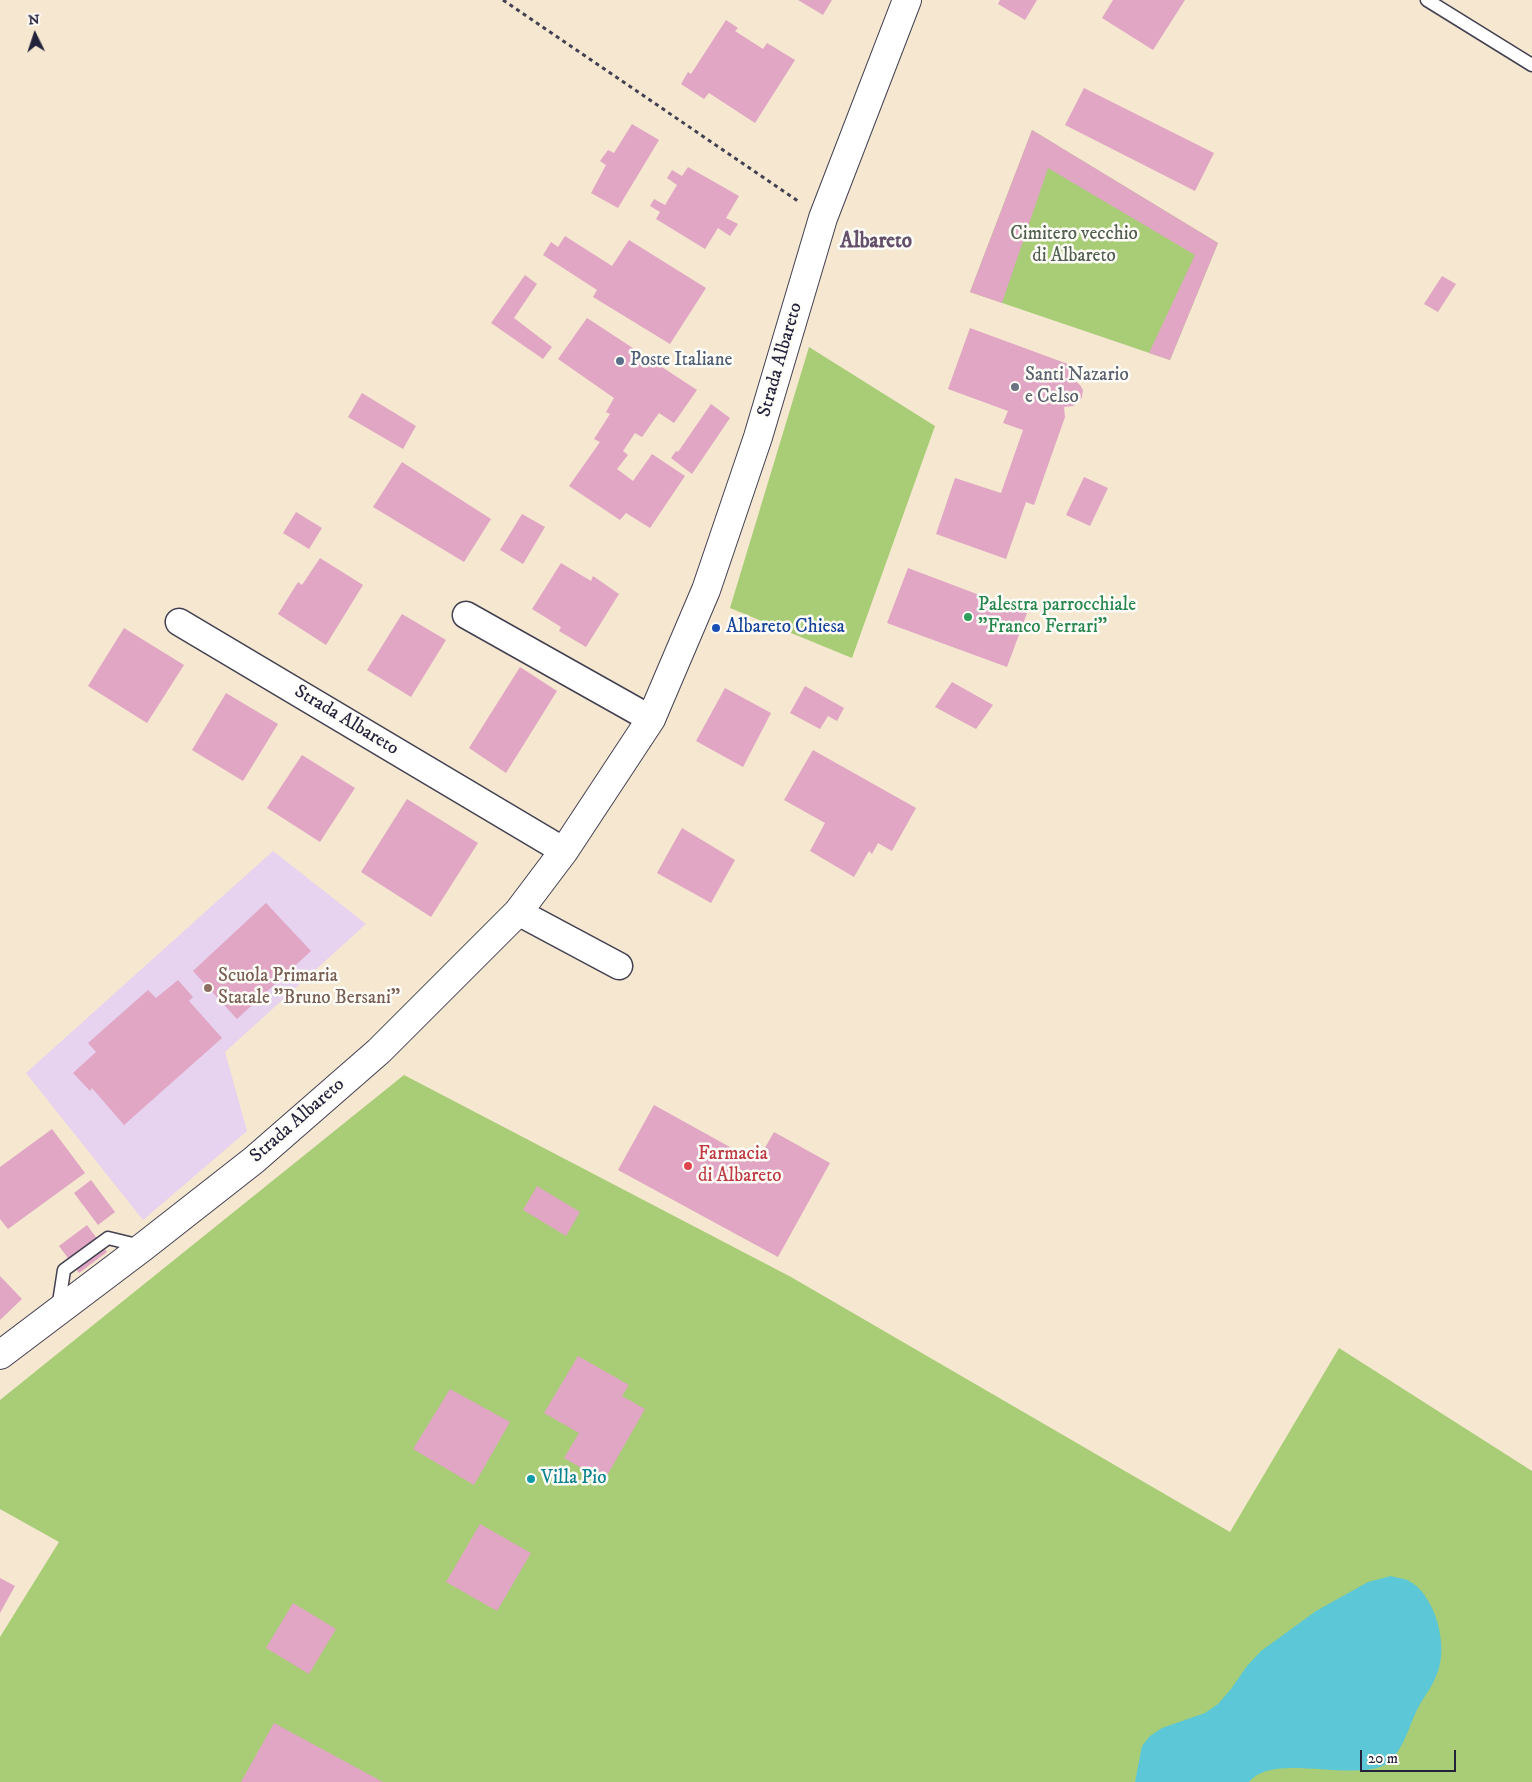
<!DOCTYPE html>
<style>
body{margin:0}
#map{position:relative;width:1532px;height:1782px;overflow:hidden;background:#f5e7d0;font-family:"IM FELL DW Pica",serif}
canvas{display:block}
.north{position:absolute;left:10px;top:10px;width:50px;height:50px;-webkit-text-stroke:4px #fdfcf7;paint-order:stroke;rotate:356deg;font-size:14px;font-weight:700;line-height:20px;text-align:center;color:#22223b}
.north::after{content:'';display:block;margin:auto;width:18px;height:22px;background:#22223b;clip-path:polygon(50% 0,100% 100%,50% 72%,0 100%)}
.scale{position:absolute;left:1360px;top:1750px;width:96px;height:22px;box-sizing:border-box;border:2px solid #22223b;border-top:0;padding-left:6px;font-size:15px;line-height:18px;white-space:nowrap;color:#22223b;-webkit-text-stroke:4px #fdfcf7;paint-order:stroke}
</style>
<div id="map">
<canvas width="1532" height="1782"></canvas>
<div class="north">N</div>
<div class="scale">20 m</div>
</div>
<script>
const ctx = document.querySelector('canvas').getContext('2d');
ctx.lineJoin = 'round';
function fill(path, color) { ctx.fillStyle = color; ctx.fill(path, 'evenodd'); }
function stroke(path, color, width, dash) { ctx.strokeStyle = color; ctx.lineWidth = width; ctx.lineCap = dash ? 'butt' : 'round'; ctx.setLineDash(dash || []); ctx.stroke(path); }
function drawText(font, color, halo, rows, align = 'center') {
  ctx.font = font + ' "IM FELL DW Pica",serif'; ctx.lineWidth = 5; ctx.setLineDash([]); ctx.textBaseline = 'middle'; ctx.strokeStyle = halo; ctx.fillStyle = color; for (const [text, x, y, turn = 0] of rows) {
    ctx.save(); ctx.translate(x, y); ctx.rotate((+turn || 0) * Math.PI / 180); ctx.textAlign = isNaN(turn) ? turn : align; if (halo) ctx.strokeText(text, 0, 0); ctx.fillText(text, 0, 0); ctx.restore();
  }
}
const built = new Path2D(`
 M273,851l93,73 -141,128 22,79 -104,89 -117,-147z`);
const green = new Path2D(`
 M1032,130l186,113 -48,117 -200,-68z
 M809,347l126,79 -83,232 -122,-50z
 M404,1075l387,202 439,255 109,-184 193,123v311h-1532v-145l59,-95 -59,-33v-109z`);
const water = new Path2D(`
 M1391,1576c6,2 13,2 18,5 14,7 24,26 28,40 6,22 7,41 -4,62 -4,8 -10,15 -14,23 -10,18 -15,46 -34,59 -37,17 -112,-13 -136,17h-114l7,-36 8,-10 12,-8 43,-15 13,-9 13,-15 16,-23 14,-15 55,-40 52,-29z`);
const building = new Path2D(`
 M798,0h34l-9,15z
 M1000,0h37l-12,20 -27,-16z
 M1113,0h72l-32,50 -51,-32z
 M726,20l12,8 -3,3 28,18 4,-6 28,17 -40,63 -46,-30 -5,6 -23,-15 7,-12 3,2z
 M1084,88l130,65 -19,38 -130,-66z
 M632,124l27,16 -41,68 -27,-15 15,-28 -6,-4 8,-11 6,3z
 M1032,130l186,113 -48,117 -21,-7 46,-98 -147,-87 -46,135 -32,-11z
 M688,167l51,29 -13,22 12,6 -8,12 -12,-8 -13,21 -49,-30 4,-7 -10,-6 4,-7 11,6 12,-20 -10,-7 5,-8 10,6z
 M565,236l47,30 17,-26 77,48 -36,56 -77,-47 4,-7 -54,-35 8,-13 7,5z
 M525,275l12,9 -23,34 38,29 -9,12 -52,-36z
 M1442,276l14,8 -18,28 -14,-8z
 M587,318l110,72 -23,33 -15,-10 -17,24 -7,-4 -12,18 5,4 -11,14 16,12 19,-27 33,22 -35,52 -24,-15 -6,7 -51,-34 31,-44 -6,-3 16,-25 -4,-2 8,-14 -56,-39z
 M970,328l106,39 -4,11 8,7 3,5 -1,7 -3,5 -6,4 -9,1 1,10 -31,88 -8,-3 -20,57 -70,-25 19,-56 46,15 22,-63 -20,-7 5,-12 -60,-22z
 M362,393l54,33 -13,23 -55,-32z
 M711,404l19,14 -38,56 -21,-16 5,-7 2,1z
 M402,462l89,57 -27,43 -91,-55z
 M1084,477l24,11 -18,38 -24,-11z
 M296,512l26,16 -13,21 -26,-16z
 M522,514l23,13 -22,37 -23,-14z
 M320,558l43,27 -37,60 -48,-31 20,-32 4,3z
 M561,563l30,18 2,-5 26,18 -33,53 -27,-16 2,-4 -29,-18z
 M908,568l119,45 -20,54 -120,-44z
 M402,614l44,26 -35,57 -44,-27z
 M124,628l60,37 -37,58 -59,-37z
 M520,667l37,24 -51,82 -37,-25z
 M952,682l41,23 -17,24 -41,-22z
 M805,686l39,22 -7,13 -9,-5 -8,13 -30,-16z
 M725,688l46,25 -28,54 -47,-26z
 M226,693l52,31 -35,57 -51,-31z
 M813,750l103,58 -24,43 -14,-8 -6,11 -3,-3 -15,26 -44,-26 15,-28 -41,-23z
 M302,755l53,33 -35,54 -53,-34z
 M407,799l71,44 -47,74 -70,-45z
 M682,828l53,32 -24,43 -54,-30z
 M266,903l45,48 -74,68 -44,-48z
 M178,980l15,17 -4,4 33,37 -98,87 -32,-37 -2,3 -17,-18 23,-21 -8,-9 60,-53 8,8z
 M654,1105l103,57 17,-30 56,31 -52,94 -160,-87z
 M52,1129l33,44 -77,56 -8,-10v-52z
 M91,1180l24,32 -17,13 -24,-32z
 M537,1186l43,26 -14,24 -43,-26z
 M87,1225l20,27 -28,21 -20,-27z
 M0,1276l22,23 -22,21z
 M578,1356l51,29 -7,11 23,13 -41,72 -40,-23 15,-25 -35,-20z
 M450,1389l60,33 -36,63 -61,-36z
 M480,1524l51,29 -34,58 -51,-29z
 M0,1578l15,8 -15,27z
 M293,1603l43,26 -27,45 -43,-26z
 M274,1723l109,59h-142z`);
const path = new Path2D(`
 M503,0l295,201`);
const service = new Path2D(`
 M1427,0l105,65
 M58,1309l6,-39 44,-32 33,8`);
const minor = new Path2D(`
 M466,615l185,104
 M179,622l385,229
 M518,912l101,54`);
const tertiary = new Path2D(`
 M0,1355l143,-108 111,-87 125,-109 139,-139 46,-61 87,-132 55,-129 52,-153 65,-219 84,-218`);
const markers = [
 [620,361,5,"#5c6f8a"],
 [1015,387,5,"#6b7280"],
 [968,617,5,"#2e9e5b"],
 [716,628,5,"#1a4fb4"],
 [208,988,5,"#8d6e63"],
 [688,1166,5,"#e0444e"],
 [531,1479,5,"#0f9aa8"]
];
const parkNames = [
 ["Cimitero vecchio",1074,235],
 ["di Albareto",1074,257]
];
const streetNames = [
 ["Strada Albareto",781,360,-74],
 ["Strada Albareto",346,721,31],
 ["Strada Albareto",298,1121,-41]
];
const serviceNames = [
 ["Poste Italiane",630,361]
];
const worshipNames = [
 ["Santi Nazario",1025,376],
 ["e Celso",1025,398]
];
const leisureNames = [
 ["Palestra parrocchiale",978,606],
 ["\"Franco Ferrari\"",978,628]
];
const transitNames = [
 ["Albareto Chiesa",726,628]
];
const educationNames = [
 ["Scuola Primaria",218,977],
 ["Statale \"Bruno Bersani\"",218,999]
];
const healthNames = [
 ["Farmacia",698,1155],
 ["di Albareto",698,1177]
];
const cultureNames = [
 ["Villa Pio",541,1479]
];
const quarterNames = [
 ["Albareto",876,243]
];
fill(built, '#e7d2ef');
fill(green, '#a8cd76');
fill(water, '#5cc7d6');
fill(building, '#e0a6c4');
stroke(service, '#424051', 15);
stroke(minor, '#424051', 29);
stroke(tertiary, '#424051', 30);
stroke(path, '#424051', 3, [4, 4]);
stroke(service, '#fff', 12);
stroke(minor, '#fff', 26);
stroke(tertiary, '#fff', 28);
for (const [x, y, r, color] of markers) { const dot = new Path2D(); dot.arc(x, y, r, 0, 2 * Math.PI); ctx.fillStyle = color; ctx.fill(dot); stroke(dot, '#fdfcf7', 2); }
drawText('19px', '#515e50', '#fdfcf7', parkNames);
drawText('19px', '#22223b', '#fdfcf7', streetNames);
drawText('19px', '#4e5e75', '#fdfcf7', serviceNames, 'left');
drawText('19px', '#5b616d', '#fdfcf7', worshipNames, 'left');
drawText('19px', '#27864d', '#fdfcf7', leisureNames, 'left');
drawText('19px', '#164399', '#fdfcf7', transitNames, 'left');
drawText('19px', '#785e54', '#fdfcf7', educationNames, 'left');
drawText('19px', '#be3a42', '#fdfcf7', healthNames, 'left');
drawText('19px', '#0d838f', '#fdfcf7', cultureNames, 'left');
drawText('bold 21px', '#64506b', '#fdfcf7', quarterNames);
</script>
